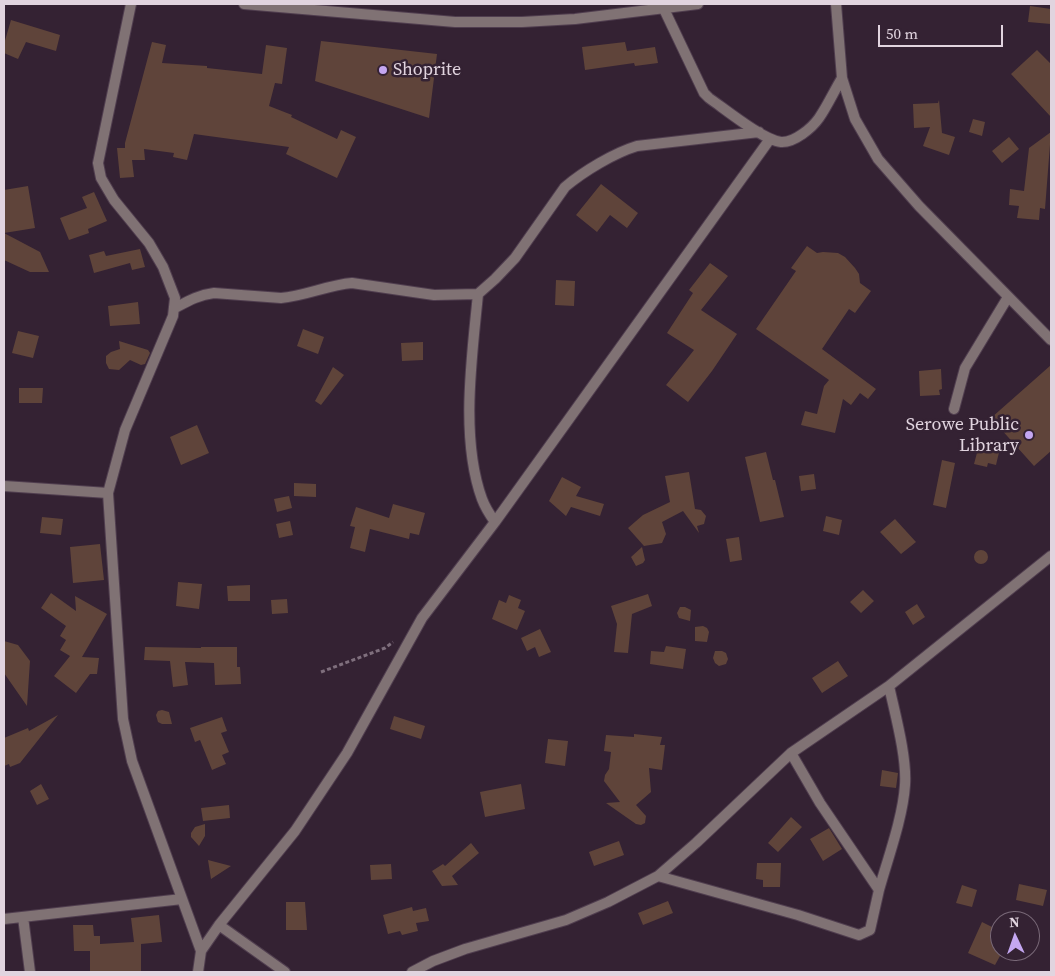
<!DOCTYPE html>
<style>
body{margin:0}
#map{position:relative;width:1055px;height:976px;overflow:hidden;background:#342233;font-family:"Source Serif 4",serif}
canvas{display:block}
.frame{position:absolute;inset:0;border:5px solid #e1d4df;pointer-events:none}
.north{position:absolute;left:990px;top:911px;width:50px;height:50px;box-sizing:border-box;background:#342233;border:1px solid #796978;border-radius:50%;rotate:357deg;font-size:14px;font-weight:700;line-height:20px;text-align:center;color:#e1d4df}
.north::after{content:'';display:block;margin:auto;width:18px;height:22px;background:#c4a7f1;clip-path:polygon(50% 0,100% 100%,50% 72%,0 100%)}
.scale{position:absolute;left:878px;top:25px;width:125px;height:22px;box-sizing:border-box;border:2px solid #e1d4df;border-top:0;padding-left:6px;font-size:15px;line-height:18px;white-space:nowrap;color:#e1d4df;-webkit-text-stroke:4px #342233;paint-order:stroke}
</style>
<div id="map">
<canvas width="1055" height="976"></canvas>
<div class="frame"></div>
<div class="north">N</div>
<div class="scale">50 m</div>
</div>
<script>
const ctx = document.querySelector('canvas').getContext('2d');
ctx.lineJoin = 'round';
function fill(path, color) { ctx.fillStyle = color; ctx.fill(path, 'evenodd'); }
function stroke(path, color, width, dash) { ctx.strokeStyle = color; ctx.lineWidth = width; ctx.lineCap = dash ? 'butt' : 'round'; ctx.setLineDash(dash || []); ctx.stroke(path); }
function drawText(font, color, halo, rows, align = 'center') {
  ctx.font = font + ' "Source Serif 4",serif'; ctx.lineWidth = 5; ctx.setLineDash([]); ctx.textBaseline = 'middle'; ctx.strokeStyle = halo; ctx.fillStyle = color; for (const [text, x, y, turn = 0] of rows) {
    ctx.save(); ctx.translate(x, y); ctx.rotate((+turn || 0) * Math.PI / 180); ctx.textAlign = isNaN(turn) ? turn : align; if (halo) ctx.strokeText(text, 0, 0); ctx.fillText(text, 0, 0); ctx.restore();
  }
}
const building = new Path2D(`
 M1030,6l21,3v15l-23,-2z
 M11,20l49,15 -4,16 -30,-9 -8,17 -14,-6v-9z
 M321,41l116,13 -8,64 -114,-37z
 M152,42l14,3 -4,18 45,3v2l55,6 4,-29 21,3 -5,36 -7,-1 -6,23 23,9 -1,2 46,22 4,-9 15,7 -19,41 -51,-24 3,-7 -95,-13 -7,26 -14,-3 1,-4 -30,-4 1,11h-13l2,17 -14,1 -3,-30h8v-5z
 M625,42l2,9 28,-4 3,16 -23,3 -1,-3 -49,7 -3,-23z
 M1037,50l14,14v53l-40,-43z
 M939,100l3,33 13,4 -6,18 -26,-9 7,-19 -16,1 -1,-24 25,-1z
 M973,119l12,3 -3,14 -13,-4z
 M1051,132l-6,77 -5,-1 -1,12 -22,-2 2,-12 -10,-1 1,-16 14,2 5,-43z
 M1009,137l10,12 -17,14 -10,-12z
 M601,184l37,29 -11,15 -17,-13 -13,17 -21,-17z
 M28,186l7,42 -31,5v-43z
 M94,192l13,29 -19,8 1,4 -20,7 -9,-22 27,-10 -5,-11z
 M4,233l36,19 9,20h-19l-26,-12z
 M807,246l10,7 6,-1 15,1 7,4 10,11 4,6 1,9 11,8 -16,22 -6,-4 -27,40 54,40 -8,10 -8,-6 -9,12 -8,-6 -8,34 -34,-8 4,-14 12,3 7,-28 5,-6 -73,-51 40,-58 -5,-3z
 M140,249l5,18 -13,3 -2,-7 -36,10 -5,-18 15,-4 2,5z
 M710,263l18,13 -27,34 36,24 -25,37 -24,31 -22,-17 28,-35 -27,-17 26,-40 -4,-3z
 M556,280l19,1 -1,25 -19,-1z
 M138,302l2,22 -30,2 -2,-20z
 M303,329l21,8 -6,17 -21,-8z
 M18,331l21,5 -6,22 -21,-5z
 M119,341l29,9 2,3 -5,11 -4,1 -11,-5 -11,10 -10,-1 -3,-6v-7l5,-4 9,-3z
 M423,342v18l-21,1 -1,-18z
 M1051,365v86l-17,15 -43,-48z
 M333,367l11,8 -23,30 -6,-4z
 M941,369l1,20 -3,1 1,5 -20,1 -1,-25z
 M19,388h24l-1,15h-23z
 M197,425l12,28 -28,12 -11,-28z
 M988,441l13,3 -5,21 -8,-2 -1,4 -13,-3 4,-15 7,2z
 M766,452l7,28h2l9,37 -24,5 -15,-65z
 M942,460l13,3 -9,45 -13,-3z
 M689,472l6,37 6,1 5,6 -2,8 -7,2 2,7 -16,-22 -21,11 4,12 -4,9 -18,3 -16,-18 15,-13 27,-13 -5,-26z
 M814,474l2,15 -15,2 -2,-15z
 M562,477l19,10 -5,9 28,8 -4,12 -29,-9 -5,9 -17,-15z
 M294,483l22,1v13l-22,-1z
 M289,496l3,12 -15,4 -3,-13z
 M393,504l32,9 -6,22 -9,-2 -1,6 -39,-10 -5,23 -15,-4 5,-21 -5,-1 6,-19 33,11z
 M826,516l16,4 -3,15 -16,-4z
 M42,517l21,2 -2,16 -21,-2z
 M895,519l21,23 -15,12 -21,-22z
 M290,521l3,14 -14,3 -3,-14z
 M739,537l3,23 -12,2 -4,-23z
 M100,544l4,36 -31,3 -3,-36z
 M642,547l3,13 -2,3 -7,3 -5,-9z
 M974 557a7 7 0 1 1 14 0a7 7 0 1 1-14 0Z
 M178,582l24,2 -3,25 -23,-3z
 M250,585v16h-22l-1,-15z
 M863,590l11,11 -13,12 -11,-11z
 M51,593l25,18 -1,-15 32,18 -25,43 17,1 -2,16h-7l-14,19 -22,-17 16,-20 -10,-6 6,-10 -6,-4 6,-10 -25,-18z
 M648,594l4,12 -20,8 -4,39 -14,-1 3,-28 -6,-18z
 M509,595l12,5 -3,8 7,3 -8,19 -25,-11 7,-19 7,3z
 M287,599l1,14 -16,1 -1,-14z
 M917,604l8,13 -12,8 -8,-13z
 M680,607h5l6,3 -1,11 -11,-3 -2,-5z
 M703,626l4,2 2,4 -2,10 -12,-1v-14z
 M540,629l11,23 -12,5 -4,-10 -8,4 -6,-13z
 M4,641l14,4 12,16 -3,45 -23,-33z
 M666,646l20,3 -3,20 -33,-5 1,-13 13,1z
 M145,647l56,1v-1h36v20h3l1,17 -26,1 -1,-22 -29,-1 3,23 -15,2 -3,-26 -26,-1z
 M715,651h7l4,2 2,6 -2,5 -7,2 -4,-3 -2,-5z
 M838,661l10,15 -26,17 -10,-15z
 M162,710l7,2 3,12h-10l-4,-2 -2,-7 2,-4z
 M58,715l-38,48 -10,4 -1,-3 -5,2v-28l24,-10 1,3z
 M394,716l31,10 -4,13 -31,-10z
 M222,717l5,14 -6,2 8,19 -7,3 4,9 -14,6 -12,-30 -5,2 -5,-14z
 M634,734l28,3 -2,8h5l-3,25 -13,-2 2,24 -15,13 10,11 -1,7 -4,2 -5,-1 -30,-21 14,-1 -16,-21 1,-6 4,-6 2,-17 -7,-1 2,-16 28,2z
 M548,739l20,2 -3,25 -20,-3z
 M882,770l16,3 -2,15 -16,-2z
 M41,784l8,15 -12,6 -7,-14z
 M521,784l4,25 -40,8 -5,-25z
 M229,805l1,13 -27,3 -2,-13z
 M791,817l11,10 -24,25 -10,-9z
 M205,824v12l-6,10 -8,-9v-4l4,-6z
 M829,828l13,21 -19,12 -13,-22z
 M619,841l5,14 -30,11 -5,-14z
 M471,843l8,10 -27,23 6,9 -16,1 -10,-15 11,-7 2,2z
 M208,860l23,6 -20,13z
 M757,863h24l-1,24h-17v-7l-7,-1z
 M391,864l1,15 -21,1 -1,-15z
 M1019,884l28,6 -4,16 -27,-6z
 M962,885l15,5 -5,17 -16,-4z
 M668,901l5,12 -30,12 -5,-12z
 M286,902h19l2,28h-21z
 M412,907l1,4 13,-3 3,13 -13,2 2,8 -16,4 -2,-4 -12,3 -5,-19z
 M159,915l3,27 -21,2v28h-51v-21h-16l-1,-26h20l1,11h6v8l34,-2 -3,-24z
 M982,922l18,9v25l-5,9 -27,-12z`);
const path = new Path2D(`
 M321,672l64,-24 8,-6`);
const minor = new Path2D(`
 M131,4l-33,159 3,15 13,22 35,43 14,24 12,31 -2,18 -48,114 -17,63 15,226 9,42 69,190
 M244,4l211,18h67l53,-3 123,-15
 M836,4l6,74 13,41 23,40 41,47 132,134
 M663,7l41,86 5,5c16,11 54,42 72,44 13,1 31,-14 38,-24 9,-13 15,-27 23,-40
 M478,294c-6,63 -18,144 4,205 3,8 8,16 13,23
 M175,308c13,-7 23,-13 39,-15l67,5c24,-2 47,-13 71,-15l82,12 44,-1 17,-15 20,-21 50,-71c19,-16 49,-34 72,-41l122,-14
 M954,409l11,-41 43,-71
 M4,486l104,7
 M658,876l140,39 61,20 11,-5 9,-40 -59,-87 -29,-50
 M879,890c9,-32 24,-73 26,-105 2,-28 -10,-71 -16,-99
 M23,917l7,55
 M4,919l178,-20
 M219,925l66,47
 M198,972l3,-21 18,-26 76,-94 52,-78 75,-135 73,-96 275,-383
 M412,972l21,-11 32,-12 101,-29 42,-18 50,-26 38,-33 95,-90 98,-67 162,-130`);
const markers = [
 [383,70,5,"#c4a7f1"],
 [1029,435,5,"#c4a7f1"]
];
const poiNames = [
 ["Shoprite",393,70],
 ["Serowe Public",1019,425,"right"],
 ["Library",1019,446,"right"]
];
fill(building, '#5f443a');
stroke(minor, '#503e4f', 12);
stroke(path, '#7f6f7d', 3, [4, 2.5]);
stroke(minor, '#807274', 10);
for (const [x, y, r, color] of markers) { const dot = new Path2D(); dot.arc(x, y, r, 0, 2 * Math.PI); ctx.fillStyle = color; ctx.fill(dot); stroke(dot, '#342233', 2); }
drawText('18px', '#e1d4df', '#342233', poiNames, 'left');
</script>
